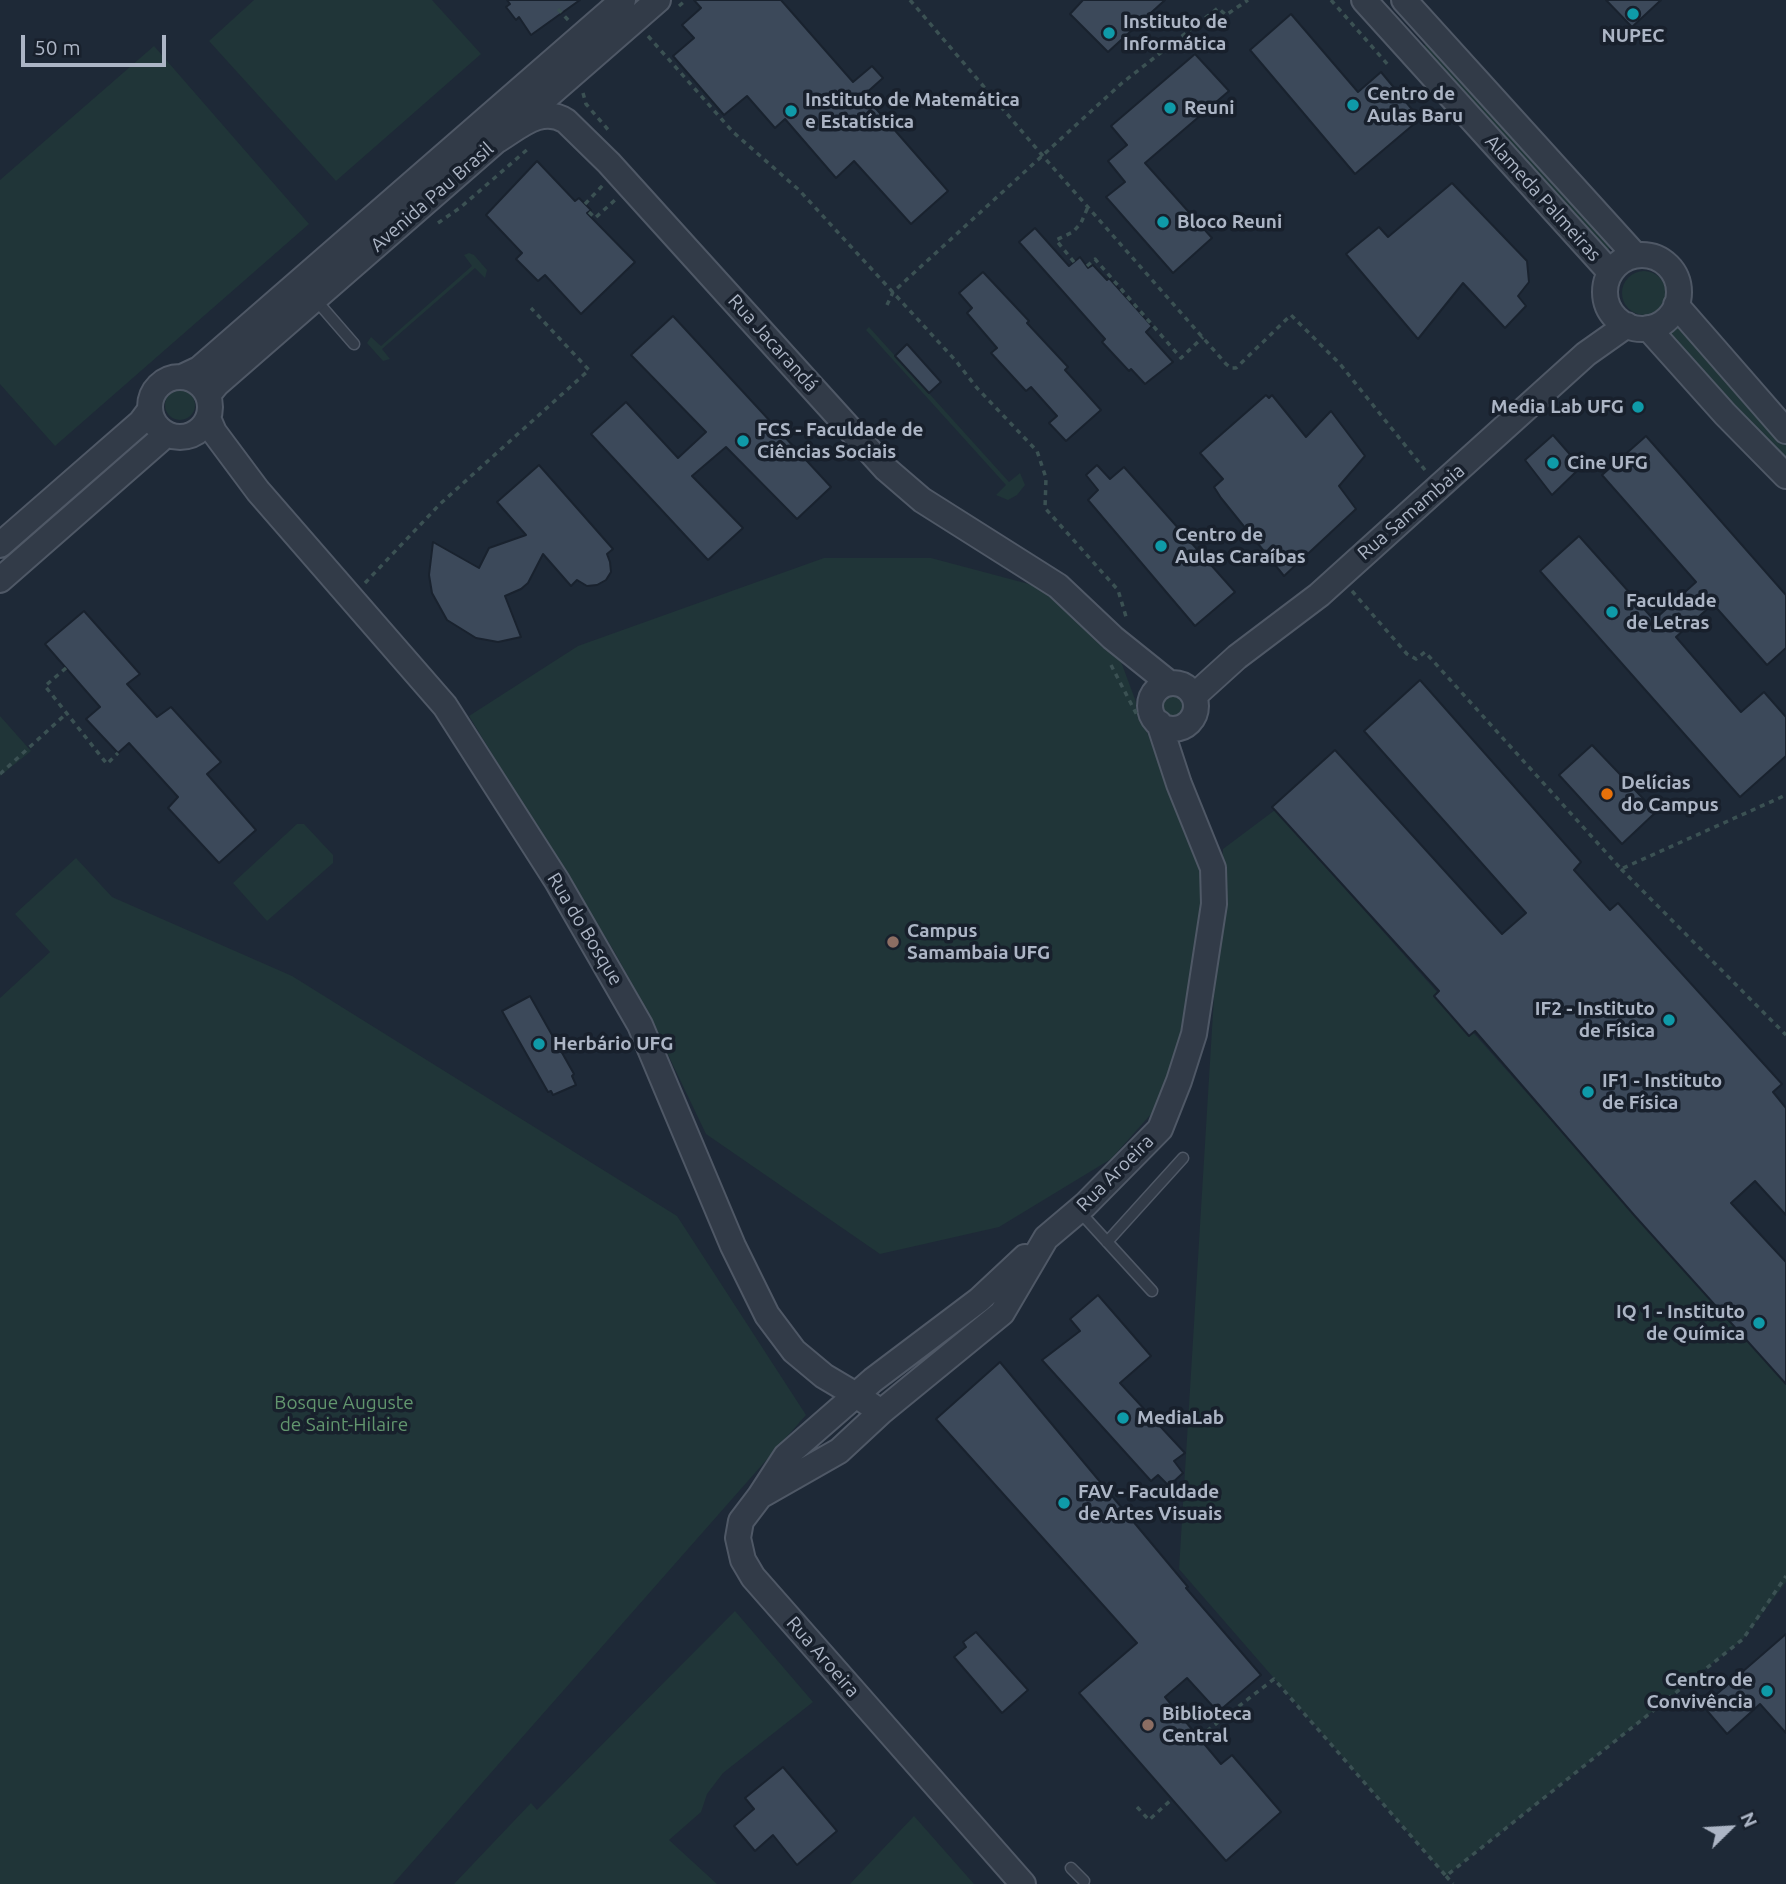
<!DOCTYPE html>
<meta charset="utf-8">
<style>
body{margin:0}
#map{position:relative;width:1786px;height:1884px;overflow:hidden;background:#1e2937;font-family:Ubuntu,sans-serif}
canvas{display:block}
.north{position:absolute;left:1695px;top:1793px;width:70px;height:70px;-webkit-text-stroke:5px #18202c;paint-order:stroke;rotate:66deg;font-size:19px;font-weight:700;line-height:28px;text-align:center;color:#acb5c5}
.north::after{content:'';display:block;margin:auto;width:24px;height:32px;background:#acb5c5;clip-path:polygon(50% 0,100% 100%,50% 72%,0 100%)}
.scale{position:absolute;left:21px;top:35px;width:145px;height:32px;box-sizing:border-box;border:4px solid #acb5c5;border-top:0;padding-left:9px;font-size:21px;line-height:24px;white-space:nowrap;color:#acb5c5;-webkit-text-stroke:5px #18202c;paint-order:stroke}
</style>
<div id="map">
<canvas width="1786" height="1884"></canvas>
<div class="north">N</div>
<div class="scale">50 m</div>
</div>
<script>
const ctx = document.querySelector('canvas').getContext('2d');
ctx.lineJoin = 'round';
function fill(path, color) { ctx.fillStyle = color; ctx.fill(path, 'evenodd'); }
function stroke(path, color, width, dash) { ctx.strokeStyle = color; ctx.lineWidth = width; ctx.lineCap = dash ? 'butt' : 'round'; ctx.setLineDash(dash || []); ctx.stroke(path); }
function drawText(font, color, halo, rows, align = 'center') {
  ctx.font = font + ' Ubuntu,sans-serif'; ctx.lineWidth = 7; ctx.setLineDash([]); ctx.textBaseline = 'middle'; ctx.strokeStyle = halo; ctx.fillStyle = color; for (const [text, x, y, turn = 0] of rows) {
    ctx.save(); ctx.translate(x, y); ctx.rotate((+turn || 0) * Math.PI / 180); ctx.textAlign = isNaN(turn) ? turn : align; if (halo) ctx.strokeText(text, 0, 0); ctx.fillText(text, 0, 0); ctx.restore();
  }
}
const green = new Path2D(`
 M254,0h178l49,54 -145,127 -127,-140z
 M1428,42l183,205 -9,9 -183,-206z
 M154,46l155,178 -254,222 -55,-62v-204z
 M469,253l5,2 13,15 -2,8 -10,-10 -93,81 8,10 -7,2 -16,-18 4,-6 10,9 91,-80 -8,-11z
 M1622 293a22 22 0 1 1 44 0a22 22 0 1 1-44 0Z
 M1676,319l110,124v26l-122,-136z
 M869,327l140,155 11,-9 5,12 -8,10 -9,5 -12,-5 10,-10 -140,-155z
 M165 405a15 15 0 1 1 30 0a15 15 0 1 1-30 0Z
 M824,558h107l109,29 80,72 38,102 50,96 -9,109 -23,120 -65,73 -112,68 -119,27 -174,-120 -57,-119 -35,-64 -60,-95 -85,-140 109,-70z
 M1158 706a14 14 0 1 1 28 0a14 14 0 1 1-28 0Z
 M0,716l31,35 -31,25z
 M1275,810l511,574v198l-43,57 -297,237 -267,-307 44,-720z
 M297,824h7l29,31v8l-66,58 -34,-38z
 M76,858l36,39 180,79 385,240 129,199 -413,469h-393v-886l50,-46 -35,-38z
 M735,1611l78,91 -90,71 -16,21 -6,18 -32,28 48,44h-263l77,-81 6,7z
 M914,1816l60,68h-124z`);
const building = new Path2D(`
 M507,0h73l-49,35 -12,-18 -3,3 -10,-13 4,-3z
 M694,0h87l72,82 19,-16 11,12 -19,17 84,96 -37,33 -57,-63 -18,17 -51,-59 -10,9 -28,-32 -23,19 -51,-59 21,-18 -12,-13 19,-17z
 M1083,0h82l-57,52 -38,-38z
 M1606,0h55l-29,27z
 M1291,14l67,78 23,-20 39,47 -65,55 -105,-124z
 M1195,54l34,37 -84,72 67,75 -39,35 -67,-76 19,-15 -17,-21 19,-16 -16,-19z
 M537,161l38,40 4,-3 12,12 -4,3 48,49 -54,52 -36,-39 -7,6 -22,-22 6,-6 -36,-38z
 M1452,183l75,78 2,21 -11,14 8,10 -21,22 -42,-45 -45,56 -72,-85 33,-27 9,10z
 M1035,228l34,38 11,-9 8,11 5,-3 14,15 2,-2 43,48 -6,6 27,30 -28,22 -14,-15 -2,2 -27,-29 3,-3 -86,-97z
 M983,272l46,49 -2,2 41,44 -3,3 36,40 -35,31 -17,-18 8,-7 -26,-29 -5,4 -35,-38 6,-5 -30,-35 5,-5 -13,-15z
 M673,316l158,171 -34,32 -71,-72 -34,29 51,52 -35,32 -117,-126 35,-32 52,56 28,-26 -75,-77z
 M907,344l34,38 -12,11 -34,-37z
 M1266,395l3,3 3,-3 34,42 25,-26 34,45 -26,30 17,23 -72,67 -63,-78 -7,-11 9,-8 -23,-26z
 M1553,435l28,32 -29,28 -27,-35z
 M1646,436l140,159v53l-19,17 -54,-61 -37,33 65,75 23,-20 22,25v39l-46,41 -200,-226 39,-35 75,84 42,-38 -94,-107z
 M539,465l74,84 -6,5 3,8 1,10 -5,8 -9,5 -10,1 -10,-6 -6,6 -28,-32 -15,29 -7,6 -16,7 16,41 -23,5 -22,-4 -29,-18 -15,-27 -3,-18 4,-33 46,26 10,-20 37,-13 -29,-33z
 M1097,465l13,14 14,-12 111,125 -40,34 -107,-126 10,-10 -12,-15z
 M84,611l56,63 -13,10 30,33 14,-10 50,55 -14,12 49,56 -37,33 -51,-55 10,-11 -49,-54 -11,10 -32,-34 14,-12 -55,-63z
 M1420,680l161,182 -7,8 36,40 8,-7 164,181 -9,8 13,16v107l-31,-34 -24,22 55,59v122l-152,-169 -159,-184 -6,5 -35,-40 5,-5 -167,-184 63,-57 167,184 24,-21 -162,-182z
 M1592,745l64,67 -34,32 -63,-69z
 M530,996l44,78 -2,2 4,9 -23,10 -2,-4 -3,1 -46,-81z
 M1098,1295l53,61 -31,27 65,70 -11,8 9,12 -14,13 -11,-11 -7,6 -109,-121 38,-29 -10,-12z
 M1000,1362l188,225 -2,1 75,87 -43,37 -31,-34 -22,19 56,67 11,-9 49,57 -55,49 -147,-168 58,-50 -201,-224z
 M976,1632l52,58 -26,23 -48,-56 12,-10 -3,-5z
 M1786,1634v99l-26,-29 -33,30 -24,-28z
 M783,1767l54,64 -40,34 -24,-30 -18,16 -21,-25 20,-17 -9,-11z`);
const path = new Path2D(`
 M910,0l132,155 184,209 5,4h5l55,-53 49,49 85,106
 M1331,0l59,67
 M679,6l7,-6
 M558,9l11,12
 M648,36l85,96 66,58 157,171 21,27 60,63 9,27 -1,30 73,82 9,30
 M583,93l3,11 24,28
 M585,204l18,-19
 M589,212l6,6 20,-18
 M438,223l23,-16 68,-59
 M1074,262l-18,-22 17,-8 8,-9 7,-16
 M1087,266l8,-7 86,99 22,-21
 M887,305l6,-13 229,-209 96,-75 8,7 22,-15
 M365,583l75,-79 149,-134 -58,-62
 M1352,591l55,63 9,5 9,-7 196,217 165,-74
 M1111,665l27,52
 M66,668l-21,18 62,78 11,-11
 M0,774l67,-61
 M1621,869l165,166
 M1199,1737l75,-58 172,197 297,-237 43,-63
 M1137,1807l12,13 23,-21
 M1446,1876l7,8`);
const service = new Path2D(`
 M315,299l39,45
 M1079,1211l73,80
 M1107,1242l76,-84
 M1071,1868l13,13`);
const tertiary = new Path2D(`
 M1364,0l246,272
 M1404,0l231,255
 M496,141c22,-13 45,-36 70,-20l43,42 277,306 36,31 136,86 55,52 56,45
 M1605 292a37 37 0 1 1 74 0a37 37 0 1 1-74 0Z
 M1676,305l110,126
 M1648,328l77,86 61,62
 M182,377l17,-8 424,-369
 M150 407a30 30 0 1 1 60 0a30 30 0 1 1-60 0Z
 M208,395l9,-11 441,-384
 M208,418l6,14 44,59 187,215 112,175 83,144 93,221 34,69 27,36 30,25 32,19 25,17
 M0,545l141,-123 9,-12
 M0,580l160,-140 5,-7
 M1150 706a23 23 0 1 1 46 0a23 23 0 1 1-46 0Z
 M1194,696l43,-39 82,-62 267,-241 41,-29
 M760,1496l26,-40 87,-76 106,-80 46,-43
 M1023,1884l-270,-307 -10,-17 -5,-22 3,-17 19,-25 79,-45 42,-39 121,-99 44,-75 39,-33 75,-76 19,-48 15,-47 20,-130 -1,-36 -34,-84 -20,-61`);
const markers = [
 [1633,14,7,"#0f9aa8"],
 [1109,33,7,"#0f9aa8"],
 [1353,105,7,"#0f9aa8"],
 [1170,108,7,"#0f9aa8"],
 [791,111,7,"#0f9aa8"],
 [1163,222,7,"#0f9aa8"],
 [1638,407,7,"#0f9aa8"],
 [743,441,7,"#0f9aa8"],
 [1553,463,7,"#0f9aa8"],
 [1161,546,7,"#0f9aa8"],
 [1612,612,7,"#0f9aa8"],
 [1607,794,7,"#e8710a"],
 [893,942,7,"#8d6e63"],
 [1669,1020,7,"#0f9aa8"],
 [539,1044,7,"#0f9aa8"],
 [1588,1092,7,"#0f9aa8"],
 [1759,1323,7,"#0f9aa8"],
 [1123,1418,7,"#0f9aa8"],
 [1064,1503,7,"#0f9aa8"],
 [1767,1691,7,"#0f9aa8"],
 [1148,1725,7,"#8d6e63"]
];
const poiNames = [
 ["Instituto de",1123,22],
 ["Informática",1123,44],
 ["NUPEC",1633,36,"center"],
 ["Centro de",1367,94],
 ["Aulas Baru",1367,116],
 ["Instituto de Matemática",805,100],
 ["e Estatística",805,122],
 ["Reuni",1184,108],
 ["Bloco Reuni",1177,222],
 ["Media Lab UFG",1624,407,"right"],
 ["FCS - Faculdade de",757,430],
 ["Ciências Sociais",757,452],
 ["Cine UFG",1567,463],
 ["Centro de",1175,535],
 ["Aulas Caraíbas",1175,557],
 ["Faculdade",1626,601],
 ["de Letras",1626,623],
 ["Delícias",1621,783],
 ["do Campus",1621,805],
 ["Campus",907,931],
 ["Samambaia UFG",907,953],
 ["IF2 - Instituto",1655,1009,"right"],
 ["de Física",1655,1031,"right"],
 ["Herbário UFG",553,1044],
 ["IF1 - Instituto",1602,1081],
 ["de Física",1602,1103],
 ["IQ 1 - Instituto",1745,1312,"right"],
 ["de Química",1745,1334,"right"],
 ["MediaLab",1137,1418],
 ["FAV - Faculdade",1078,1492],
 ["de Artes Visuais",1078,1514],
 ["Centro de",1753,1680,"right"],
 ["Convivência",1753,1702,"right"],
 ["Biblioteca",1162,1714],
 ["Central",1162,1736]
];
const streetNames = [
 ["Avenida Pau Brasil",432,197,-41],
 ["Alameda Palmeiras",1543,198,48],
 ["Rua Jacarandá",773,343,48],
 ["Rua Samambaia",1411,512,-41],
 ["Rua do Bosque",585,929,59],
 ["Rua Aroeira",1115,1173,-45],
 ["Rua Aroeira",823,1657,49]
];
const parkNames = [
 ["Bosque Auguste",344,1403],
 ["de Saint-Hilaire",344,1425]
];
fill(green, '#203538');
fill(building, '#3c495a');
stroke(building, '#19222e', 2);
stroke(service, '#4f5866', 13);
stroke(tertiary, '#4f5866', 28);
stroke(path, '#3b5153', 3.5, [5, 5]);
stroke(service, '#323b48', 10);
stroke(tertiary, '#323b48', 24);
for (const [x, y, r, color] of markers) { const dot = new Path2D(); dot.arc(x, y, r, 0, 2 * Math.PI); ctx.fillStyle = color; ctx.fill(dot); stroke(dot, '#18202c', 2.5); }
drawText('bold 19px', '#acb5c5', '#18202c', poiNames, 'left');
drawText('19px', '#acb5c5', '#18202c', streetNames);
drawText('19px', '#62966e', '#18202c', parkNames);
</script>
